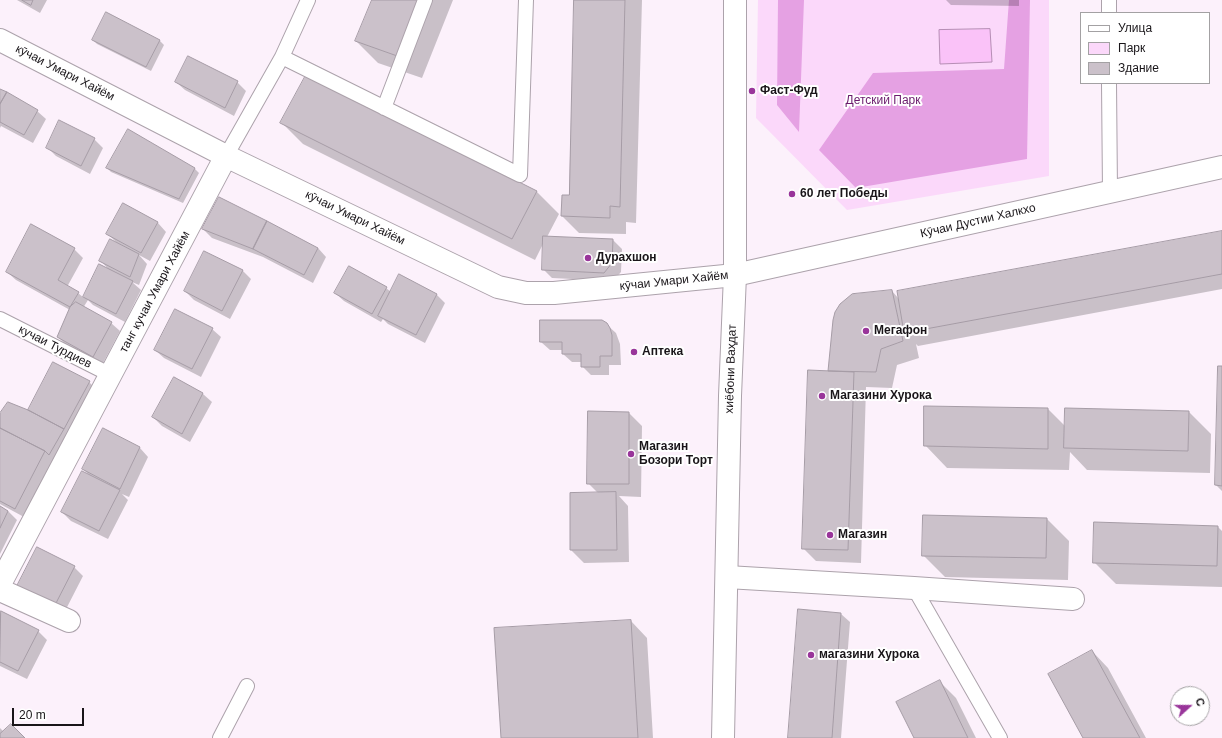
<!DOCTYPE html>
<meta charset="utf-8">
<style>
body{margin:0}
#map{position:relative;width:1222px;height:738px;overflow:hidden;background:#fcf1fb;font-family:Arial,sans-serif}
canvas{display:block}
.legend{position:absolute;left:1080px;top:12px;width:130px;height:72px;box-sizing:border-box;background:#fff;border:1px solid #a3a1a3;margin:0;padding:5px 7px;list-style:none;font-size:12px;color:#191519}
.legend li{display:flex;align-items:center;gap:8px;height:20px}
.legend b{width:20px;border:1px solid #a3a1a3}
.north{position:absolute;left:1170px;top:686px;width:40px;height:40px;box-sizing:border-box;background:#fff;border:1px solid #a3a1a3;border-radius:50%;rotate:69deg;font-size:11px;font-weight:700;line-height:16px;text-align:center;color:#191519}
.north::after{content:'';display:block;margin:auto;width:14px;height:18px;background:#99359a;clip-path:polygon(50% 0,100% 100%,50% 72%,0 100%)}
.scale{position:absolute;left:12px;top:708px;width:72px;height:18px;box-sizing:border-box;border:2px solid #191519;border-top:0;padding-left:5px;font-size:12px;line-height:14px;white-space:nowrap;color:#191519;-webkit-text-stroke:3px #fff;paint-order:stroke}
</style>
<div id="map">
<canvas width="1222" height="738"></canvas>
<ul class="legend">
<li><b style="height:5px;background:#fff"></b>Улица</li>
<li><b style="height:11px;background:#fbd8fa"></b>Парк</li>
<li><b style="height:11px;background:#cbc1ca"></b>Здание</li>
</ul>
<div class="north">С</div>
<div class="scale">20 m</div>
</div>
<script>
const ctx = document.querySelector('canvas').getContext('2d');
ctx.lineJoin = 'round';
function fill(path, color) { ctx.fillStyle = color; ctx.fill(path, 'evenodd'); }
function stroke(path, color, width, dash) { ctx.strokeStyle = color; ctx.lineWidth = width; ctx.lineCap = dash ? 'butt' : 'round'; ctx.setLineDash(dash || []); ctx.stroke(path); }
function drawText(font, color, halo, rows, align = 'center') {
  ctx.font = font + ' Arial,sans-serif'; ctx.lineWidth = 4; ctx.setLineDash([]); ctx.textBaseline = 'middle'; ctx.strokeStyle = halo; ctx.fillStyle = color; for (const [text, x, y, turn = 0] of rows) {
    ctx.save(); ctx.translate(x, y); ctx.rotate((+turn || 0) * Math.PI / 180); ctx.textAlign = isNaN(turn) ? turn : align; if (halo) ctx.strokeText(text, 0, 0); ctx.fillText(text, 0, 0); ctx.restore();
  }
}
const green = new Path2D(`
 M758,0h291v176l-202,34 -91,-92z`);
const forest = new Path2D(`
 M778,0h26l-5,132 -22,-27z
 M1009,0h21l-3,159 -171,29 -37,-38 54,-77 131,-4z`);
const water = new Path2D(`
 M990,29l2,33 -52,2 -1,-34z`);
const shadow = new Path2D(`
 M17,0h30l-7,13z
 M373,0h80l-31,78 -44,-15 -22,-22z
 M575,0h67l-6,223 -10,-1v12l-47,-1 -17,-17 1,-20h7z
 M946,0h73v6l-68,-1z
 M106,14l54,27 4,4 -13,26 -54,-27 -4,-4z
 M306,77l231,115 22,22 -12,23 66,3 9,9 -1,23 -8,9 -61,-3 -9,-9 1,-27 -9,18 -232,-116 -22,-22z
 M176,82h61l9,9 -12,25 -49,-26z
 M0,90l37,21 9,8 -13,24 -32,-17 -1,2z
 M128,130l67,39 4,4 -16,30 -72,-31 -4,-4z
 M94,139l9,9 -13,26 -34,-18 -9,-9z
 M123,204l35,19 8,9 -16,29 -11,-6 8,9 -8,21 -7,-3 9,8 -16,32 -32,-17 -5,-5 -5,8 28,15 9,8 -18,34 -35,-19 -9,-9 12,-27 -54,-30 -9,-8 67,-23 9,9 -16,29 11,6 6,5 15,-32 11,5 -10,-11 18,-16 -11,-11z
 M203,229l115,19 8,9 -13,26 -50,-26 -51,-19z
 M1222,232v57l-304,57 -2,-2 3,14 -22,7 -5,23 -26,-1 -5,176 -45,-2 -13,-13 26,-176 63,-81 7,8z
 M242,270l9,9 -21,40 -36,-19 -9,-9z
 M386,288l5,4 45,2 9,9 -20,40 -37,-19 -5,-5 -2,3 -37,-21 -9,-8z
 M606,324l10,9 4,11 1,21h-12v10h-18l-9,-9v-4h-10l-9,-8v-4h-13l-9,-8z
 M212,329l9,8 -20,40 -37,-19 -9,-8z
 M1222,367v124l-6,-6z
 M174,378l29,16 9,8 -22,40 -28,-16 -9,-9z
 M89,382l9,9 -74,126 -24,-13v-89l28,-4z
 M925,407l123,2 18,18 123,-15 22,22 -1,39 -123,-3 -17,-18 -1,18 -122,-2 -22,-23z
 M629,413l13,13 -1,71 -22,-1 9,10 1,56 -45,1 -13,-13 27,-57 -10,-10z
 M103,430l37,18 8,9 -19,40 -7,-3 6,6 -20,39 -37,-18 -9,-9 27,-37 -6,-6z
 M0,508l8,3 9,9 -17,34z
 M1047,519l22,22 -1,39 -123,-3 -22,-22z
 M1218,527l4,4v56l-106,-3 -22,-22z
 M74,567l9,9 -20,39 -37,-19z
 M1,612l37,19 9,9 -20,39 -27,-13v-51z
 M841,614l9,8 -9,116h-52z
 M631,621l16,17 6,100h-151z
 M1092,651l16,17 38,70h-62z
 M940,682l16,16 20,40h-61z
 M0,728l4,4 20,6h-24z`);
const building = new Path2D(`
 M22,0h11l-2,5z
 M372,0h50l-22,57 -45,-16z
 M574,0h51l-5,207 -10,-1v12l-49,-2 1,-21h7z
 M106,12l54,28 -14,27 -54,-27z
 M188,56l50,25 -13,27 -50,-26z
 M306,75l231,116 -25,48 -232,-116z
 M0,89l7,3 -7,12z
 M7,92l31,18 -14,25 -24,-13v-18z
 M59,120l36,18 -14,28 -35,-18z
 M128,129l67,39 -16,31 -73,-31z
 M219,197l48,24 -14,28 -51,-20z
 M123,203l35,19 -17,31 -35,-19z
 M267,221l51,27 -14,27 -51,-26z
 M31,224l44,24 -17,32 21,12 -9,15 -64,-35z
 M1222,231v43l-318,59 -7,-42z
 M543,236l70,3 -1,24 -8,10 -62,-3z
 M110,239l29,15 -9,23 -31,-16z
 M204,251l39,19 -21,41 -38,-20z
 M99,264l34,17 -17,33 -33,-17z
 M349,266l38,21 -15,27 -38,-21z
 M399,274l38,20 -21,41 -38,-19z
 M892,290l11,51 -22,8 -5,23 -48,-1 5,-51 2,-8 5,-8 12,-10z
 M76,302l36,20 -19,35 -36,-20 13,-30z
 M175,309l38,19 -21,41 -38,-19z
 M540,320h62l5,3 3,5 2,7v21h-12v11h-19v-13h-19v-12h-22z
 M53,362l37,19 -26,48 -36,-19z
 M1218,366h4v120l-7,-1z
 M808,370l46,2 -6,178 -46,-1z
 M174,377l29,16 -21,41 -30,-17z
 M8,402l20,8 36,19 -15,26 -4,-4 -45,-23v-15z
 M924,406l124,2v41l-124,-3z
 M1065,408l124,3 -1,40 -124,-3z
 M588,411l41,1v72h-42z
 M0,428l45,23 -30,58 -15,-8z
 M103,428l37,19 -20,42 -38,-20z
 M82,471l38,19 -21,41 -38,-19z
 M616,492l1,58h-47v-57z
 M0,506l8,5 -8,17z
 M923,515l124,3 -1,40 -124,-2z
 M1094,522l124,4 -1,40 -124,-3z
 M37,547l38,19 -21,41 -38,-19z
 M798,609l43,4 -9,125h-44z
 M1,611l38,19 -21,41 -18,-9z
 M631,620l7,118h-137l-7,-110z
 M1092,650l48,88h-57l-35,-64z
 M940,680l28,58h-54l-18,-36z
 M11,724l14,14h-25v-4z`);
const service = new Path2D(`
 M1109,0v13
 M282,57l238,118 6,-175
 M1109,83l1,109
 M384,108l41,-108
 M226,156l56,-99 26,-57
 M0,319l111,56
 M914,588l86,150
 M220,738l27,-52`);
const minor = new Path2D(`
 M0,40l226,116 272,131 28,6h28l181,-18
 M727,577l187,11 159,11
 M0,584l226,-428
 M0,590l69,31`);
const tertiary = new Path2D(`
 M735,275l487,-108`);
const secondary = new Path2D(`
 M723,738l7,-342 5,-121v-275`);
const markers = [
 [752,91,4,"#99359a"],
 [792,194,4,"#99359a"],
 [588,258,4,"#99359a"],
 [866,331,4,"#99359a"],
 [634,352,4,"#99359a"],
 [822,396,4,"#99359a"],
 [631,454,4,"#99359a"],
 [830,535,4,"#99359a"],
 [811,655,4,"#99359a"]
];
const streetNames = [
 ["кӯчаи Умари Хайём",65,73,27],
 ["кӯчаи Умари Хайём",355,218,26],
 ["Кӯчаи Дустии Халкхо",978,221,-13],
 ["кӯчаи Умари Хайём",674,281,-6],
 ["танг кучаи Умари Хайём",155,292,-62],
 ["кучаи Турдиев",55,347,27],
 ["хиёбони Ваҳдат",731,369,-88]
];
const poiNames = [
 ["Фаст-Фуд",760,91],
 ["60 лет Победы",800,194],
 ["Дурахшон",596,258],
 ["Мегафон",874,331],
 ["Аптека",642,352],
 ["Магазини Хурока",830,396],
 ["Магазин",639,447],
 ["Бозори Торт",639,461],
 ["Магазин",838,535],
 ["магазини Хурока",819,655]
];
const parkNames = [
 ["Детский Парк",883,101]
];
fill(green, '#fbd8fa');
fill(forest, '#e5a1e3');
fill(water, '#fac2f8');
stroke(water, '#b68eb5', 1);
fill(shadow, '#0003');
fill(building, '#cbc1ca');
stroke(building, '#a69ca6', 1);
stroke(service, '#aca2ab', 16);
stroke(minor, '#aca2ab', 24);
stroke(tertiary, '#aca2ab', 24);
stroke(secondary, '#aca2ab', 24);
stroke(service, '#fff', 14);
stroke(minor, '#fff', 22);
stroke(tertiary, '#fff', 22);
stroke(secondary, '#fff', 22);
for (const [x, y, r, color] of markers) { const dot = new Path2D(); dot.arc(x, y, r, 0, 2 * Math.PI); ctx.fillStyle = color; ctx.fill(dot); stroke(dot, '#fff', 1.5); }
drawText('12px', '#191519', '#fff', streetNames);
drawText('bold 12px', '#191519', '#fff', poiNames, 'left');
drawText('12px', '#6a1b6c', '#fff', parkNames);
</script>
